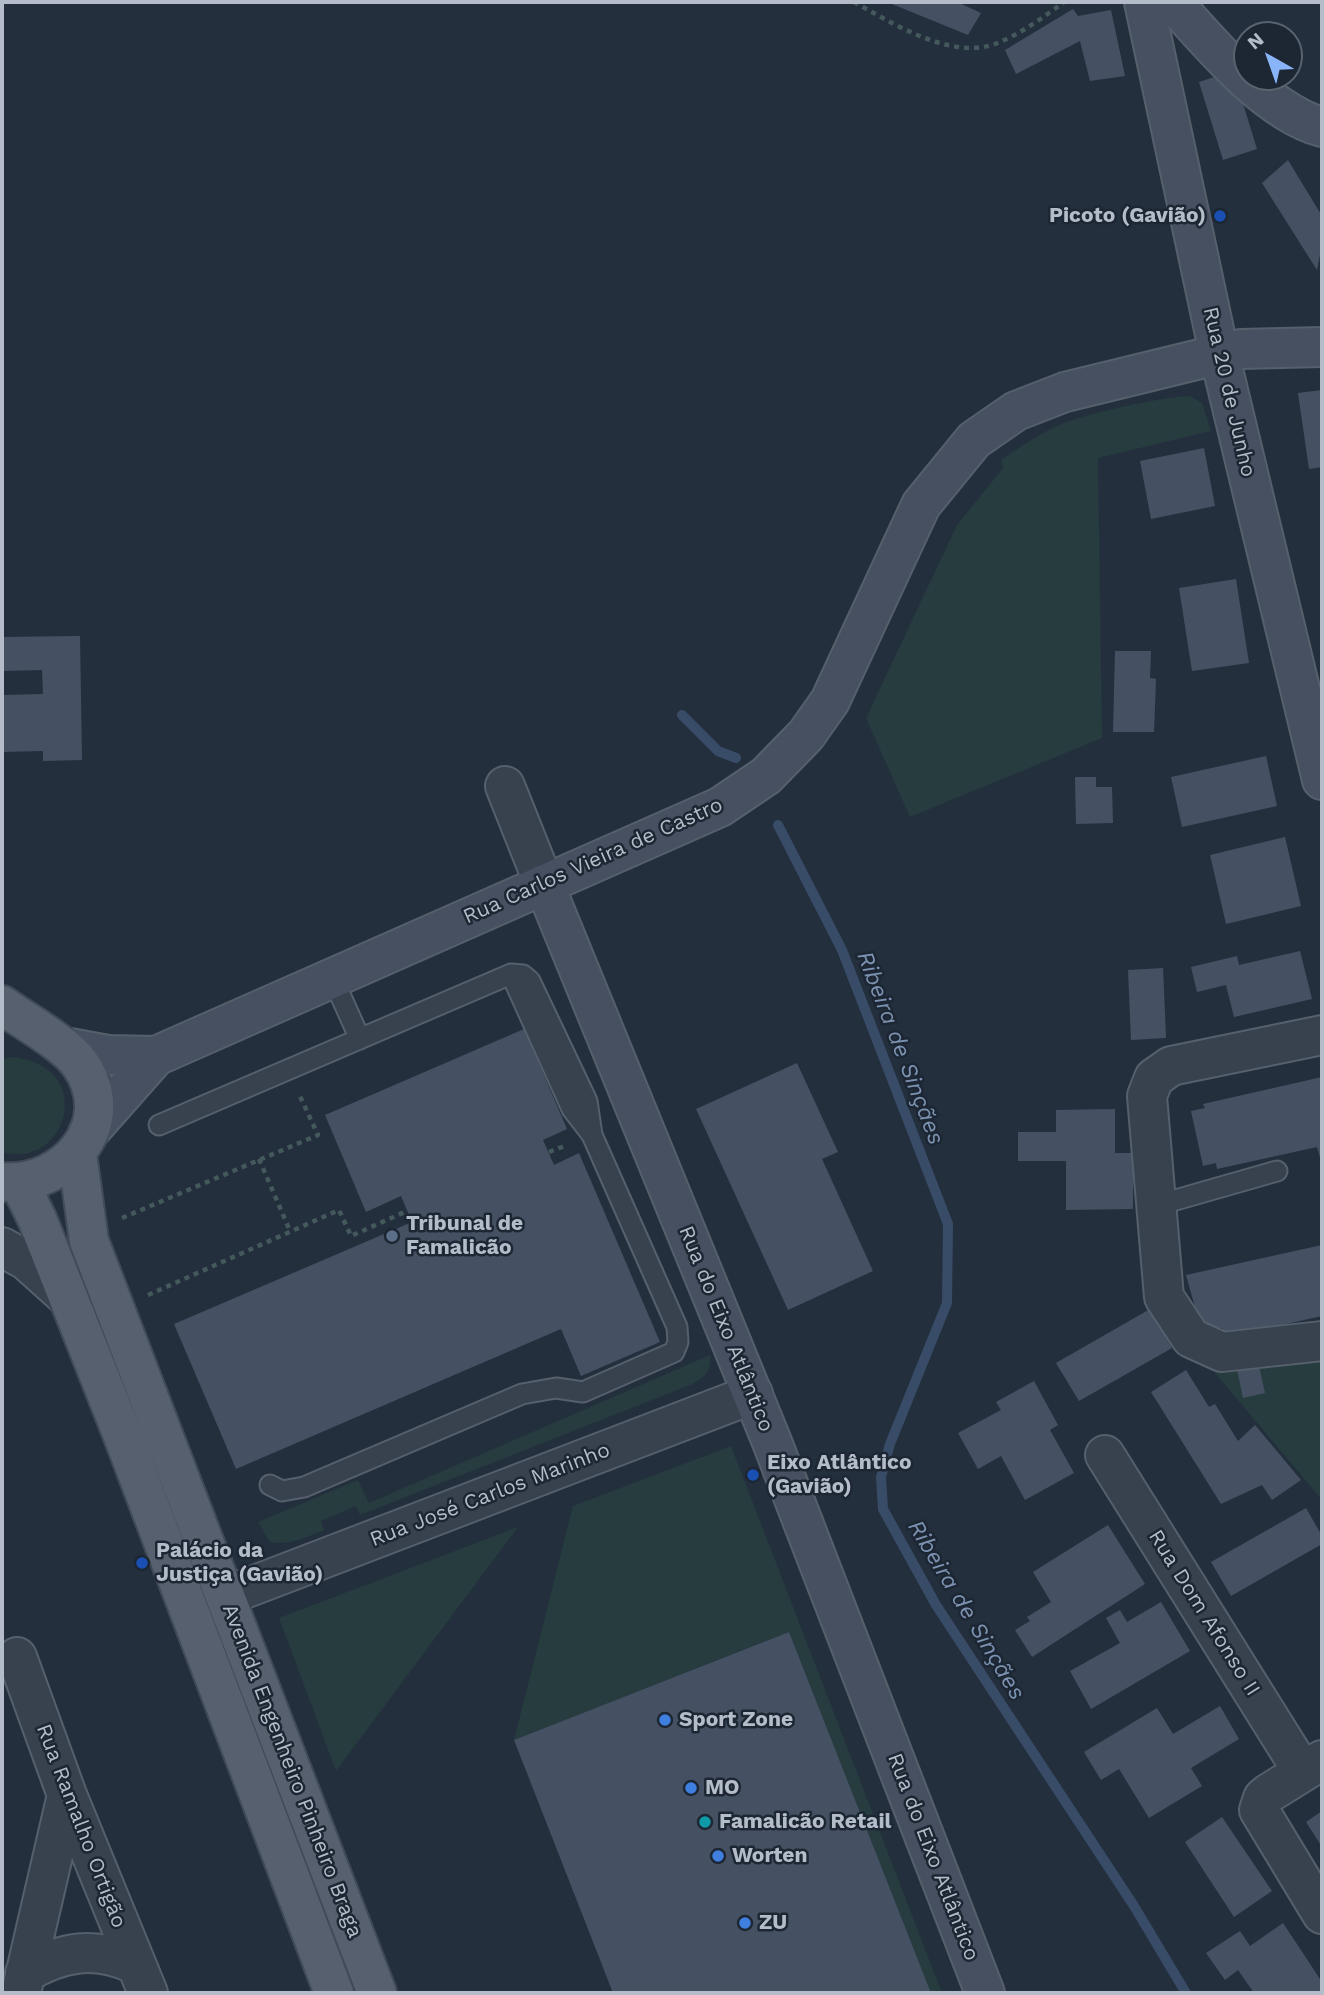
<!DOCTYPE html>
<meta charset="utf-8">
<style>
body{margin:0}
#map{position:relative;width:1324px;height:1995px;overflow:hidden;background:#242f3e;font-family:"Work Sans",sans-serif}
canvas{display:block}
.frame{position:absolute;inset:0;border:4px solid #b4bcc9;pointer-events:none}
.north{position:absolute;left:1233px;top:21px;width:70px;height:70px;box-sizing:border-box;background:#1d2633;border:2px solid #59626f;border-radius:50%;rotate:320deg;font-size:19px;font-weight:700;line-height:28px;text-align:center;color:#b4bcc9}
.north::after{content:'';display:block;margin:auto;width:24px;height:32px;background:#8ab4f8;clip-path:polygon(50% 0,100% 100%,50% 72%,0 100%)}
</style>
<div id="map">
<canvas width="1324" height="1995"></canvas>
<div class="frame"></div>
<div class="north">N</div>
</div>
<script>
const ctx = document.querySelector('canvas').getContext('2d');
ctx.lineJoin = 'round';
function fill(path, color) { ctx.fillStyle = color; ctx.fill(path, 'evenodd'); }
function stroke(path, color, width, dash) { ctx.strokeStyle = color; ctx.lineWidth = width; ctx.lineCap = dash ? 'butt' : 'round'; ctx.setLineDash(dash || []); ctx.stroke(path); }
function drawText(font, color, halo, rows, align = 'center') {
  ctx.font = font + ' "Work Sans",sans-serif'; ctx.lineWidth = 5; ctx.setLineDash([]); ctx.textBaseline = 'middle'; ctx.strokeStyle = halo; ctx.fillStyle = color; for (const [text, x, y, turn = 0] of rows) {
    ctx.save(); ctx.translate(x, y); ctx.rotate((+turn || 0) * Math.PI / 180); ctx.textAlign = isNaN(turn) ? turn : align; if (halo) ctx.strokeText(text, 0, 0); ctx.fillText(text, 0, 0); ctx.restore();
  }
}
const green = new Path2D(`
 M1190,396l12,7 9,28 -113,27 4,280 -192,79 -44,-99 91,-193 46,-57 -2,-8c18,-12 35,-24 56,-34 26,-12 103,-29 133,-30z
 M10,1057c88,6 59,114 -8,95v-92z
 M710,1355c1,17 -5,23 -20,30l-330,130 -4,-9 -35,15 3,9c-18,7 -35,16 -54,12l-12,-20 100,-42 11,23z
 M1322,1358v142l-107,-127z
 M731,1446l211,547h-11l-142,-361 -275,108 59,-234z
 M518,1527l-182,244 -57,-153z`);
const stream = new Path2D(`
 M682,715l36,36 18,7
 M778,825l64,125 106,274 -1,79 -57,141 -9,33 2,32 53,96 198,301 52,87`);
const building = new Path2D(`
 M887,2h70l24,11 -13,22z
 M1073,9l5,7 33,-6 14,66 -35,5 -10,-40 -64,33 -11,-24z
 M1233,71l24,78 -34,11 -24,-78z
 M1288,160l34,56v28l-5,26 -55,-87z
 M1322,390v77l-13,2 -11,-76z
 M1204,448l11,58 -64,13 -11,-58z
 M1236,579l13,84 -57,8 -13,-83z
 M80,636l2,124 -39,1v-10l-41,1v-57l41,-1 -1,-24 -40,1v-34z
 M1115,651h36l-1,27 6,1 -2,53h-41z
 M1266,756l11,50 -95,21 -11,-50z
 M1075,777h21v10h16l1,36 -37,1z
 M1285,837l16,69 -75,18 -16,-69z
 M1300,951l12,48 -78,18 -8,-32 -29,7 -6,-25 46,-11 2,9z
 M1163,968l3,70 -35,2 -3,-70z
 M524,1029l43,100 -24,11 11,25 25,-12 81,189 -79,34 -20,-47 -325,140 -62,-145 238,-102 -11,-26 -35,16 -41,-97z
 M797,1063l41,89 -16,7 51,112 -85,39 -92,-201z
 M1322,1077v88l-5,-18 -100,22 -1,-6 -13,3 -12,-55 14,-3 -2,-4z
 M1115,1109v44h18v56l-67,1v-49h-48v-29h38v-22z
 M1322,1245v71l-98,22 -2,-10 -20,4 -16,-57z
 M1150,1309l22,39 -93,53 -23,-38z
 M1258,1361l7,32 -22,5 -7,-33z
 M1186,1370l23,37 6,-3 23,37 17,-16 46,55 -29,20 -10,-15 -41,19 -70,-112z
 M1034,1381l24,44 -8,5 24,43 -49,27 -24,-44 -23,13 -20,-36 43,-23 -5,-8z
 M1306,1508l16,28v8l-91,52 -20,-34z
 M1108,1525l37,59 -113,73 -17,-27 15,-9 -3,-4 24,-15 -18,-30z
 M1161,1602l29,49 -99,58 -21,-38 50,-28 -14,-25 14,-8 7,12z
 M789,1632l142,361h-318l-99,-253z
 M1220,1706l19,33 -48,29 11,18 -53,32 -30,-49 -18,11 -17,-28 73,-44 16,26z
 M1322,1811v36l-16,-25z
 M1222,1817l50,74 -38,26 -49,-75z
 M1283,1923l39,59v11h-68l-16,-23 -13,10 -19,-27 34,-22 10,15z`);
const path = new Path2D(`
 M854,2c38,21 96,58 141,42 24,-9 49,-27 69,-42
 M549,1152l18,-7
 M259,1159l31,72
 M122,1218l196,-83 -19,-41
 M148,1295l191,-85 12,26 56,-25`);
const lane = new Path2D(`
 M333,979l27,60
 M159,1125l352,-151
 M1158,1205l119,-34
 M270,1485l12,6 22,-4 218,-93 34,-6 27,4 91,-40 4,-10 -1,-15 -85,-192 -20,-26 -61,-135 12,1 7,6 57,120 5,34`);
const street = new Path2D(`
 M505,786l39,98
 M1322,1035l-151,31 -17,12 -7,18 17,201 27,41 31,14 100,-11
 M2,1247l25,14 39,35
 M1105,1455l198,317
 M226,1596l527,-202
 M17,1657l50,138 81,198
 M1322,1760l-53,33 -6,5 -4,12 63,104
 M25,1973c38,-22 69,-27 110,-9
 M21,1993l46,-198`);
const secondary = new Path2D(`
 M1144,2l75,351 103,427
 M1173,2c37,42 94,110 149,125
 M544,884l228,558 213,551
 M64,1047l44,8 48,1 564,-249 46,-31 40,-41 24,-34 91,-196 53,-65 42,-29 49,-19 176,-43 81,-2
 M88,1133l68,-77`);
const primary = new Path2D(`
 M2,1005c22,16 63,38 78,59 41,59 -14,123 -78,118
 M77,1153l12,88 288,752
 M20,1184l18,37 85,215 211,557`);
const markers = [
 [1220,216,7,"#1a4fb4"],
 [392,1236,7,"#5c6f8a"],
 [753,1475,7,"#1a4fb4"],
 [142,1563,7,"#1a4fb4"],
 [665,1720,7,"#3f7fe0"],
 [691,1788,7,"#3f7fe0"],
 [705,1822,7,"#0f9aa8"],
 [718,1856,7,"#3f7fe0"],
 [745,1923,7,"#3f7fe0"]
];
const poiNames = [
 ["Picoto (Gavião)",1206,216,"right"],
 ["Tribunal de",406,1224],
 ["Famalicão",406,1248],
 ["Eixo Atlântico",767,1463],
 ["(Gavião)",767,1487],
 ["Palácio da",156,1551],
 ["Justiça (Gavião)",156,1575],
 ["Sport Zone",679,1720],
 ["MO",705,1788],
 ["Famalicão Retail",719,1822],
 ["Worten",732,1856],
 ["ZU",759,1923]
];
const streetNames = [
 ["Rua 20 de Junho",1229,392,77],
 ["Rua Carlos Vieira de Castro",593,861,-24],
 ["Rua do Eixo Atlântico",726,1329,68],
 ["Rua José Carlos Marinho",490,1495,-21],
 ["Rua Dom Afonso II",1204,1613,58],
 ["Avenida Engenheiro Pinheiro Braga",292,1771,69],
 ["Rua Ramalho Ortigão",81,1826,69],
 ["Rua do Eixo Atlântico",933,1857,69]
];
const waterNames = [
 ["Ribeira de Sinçães",900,1048,69],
 ["Ribeira de Sinçães",966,1610,59]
];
fill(green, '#263c3f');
stroke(stream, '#394c67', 10);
fill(building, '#455162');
stroke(lane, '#565f6c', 23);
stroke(street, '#565f6c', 42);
stroke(secondary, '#565f6c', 42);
stroke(primary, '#414a57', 42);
stroke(path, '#44595c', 4.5, [5, 5]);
stroke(lane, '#38414e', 19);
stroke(street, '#38414e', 38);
stroke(secondary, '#465061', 38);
stroke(primary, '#56606e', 38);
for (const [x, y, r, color] of markers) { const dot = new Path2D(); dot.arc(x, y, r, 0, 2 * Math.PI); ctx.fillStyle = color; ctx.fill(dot); stroke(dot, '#1d2633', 2.5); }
drawText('bold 21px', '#b4bcc9', '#1d2633', poiNames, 'left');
drawText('21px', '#b4bcc9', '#1d2633', streetNames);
drawText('italic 23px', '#7c92b1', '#1d2633', waterNames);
</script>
